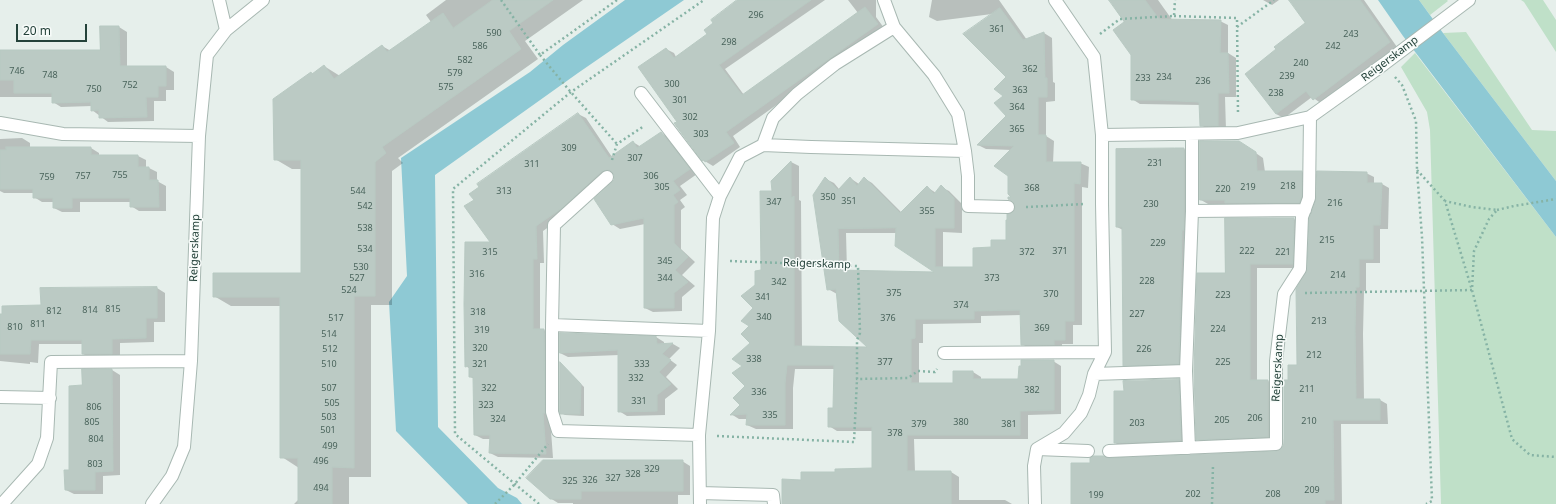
<!DOCTYPE html>
<style>
body{margin:0}
#map{position:relative;width:1556px;height:504px;overflow:hidden;background:#e6efeb;font-family:"Noto Sans",sans-serif}
canvas{display:block}
.scale{position:absolute;left:16px;top:24px;width:71px;height:18px;box-sizing:border-box;border:2px solid #24423a;border-top:0;padding-left:5px;font-size:12px;line-height:14px;white-space:nowrap;color:#24423a;-webkit-text-stroke:3px #f7fbf9;paint-order:stroke}
</style>
<div id="map">
<canvas width="1556" height="504"></canvas>
<div class="scale">20 m</div>
</div>
<script>
const ctx = document.querySelector('canvas').getContext('2d');
ctx.lineJoin = 'round';
function fill(path, color) { ctx.fillStyle = color; ctx.fill(path, 'evenodd'); }
function stroke(path, color, width, dash) { ctx.strokeStyle = color; ctx.lineWidth = width; ctx.lineCap = dash ? 'butt' : 'round'; ctx.setLineDash(dash || []); ctx.stroke(path); }
function drawText(font, color, halo, rows, align = 'center') {
  ctx.font = font + ' "Noto Sans",sans-serif'; ctx.lineWidth = 3; ctx.setLineDash([]); ctx.textBaseline = 'middle'; ctx.strokeStyle = halo; ctx.fillStyle = color; for (const [text, x, y, turn = 0] of rows) {
    ctx.save(); ctx.translate(x, y); ctx.rotate((+turn || 0) * Math.PI / 180); ctx.textAlign = isNaN(turn) ? turn : align; if (halo) ctx.strokeText(text, 0, 0); ctx.fillText(text, 0, 0); ctx.restore();
  }
}
const green = new Path2D(`
 M1419,0h28l1,1 -18,14z
 M1521,0h22l13,20v32l-32,-50z
 M1466,32l66,98 24,1v50l-113,-148z
 M1415,53l141,184v267h-115l-11,-374 -3,-18 -26,-45z`);
const water = new Path2D(`
 M625,0h59l-106,73 -143,102 3,252 60,61 19,10 5,6h-54l-72,-73 -7,-129 18,-26 -6,-118 129,-86 33,-27z
 M1378,0h41l24,33 113,148v56l-153,-201z`);
const shadow = new Path2D(`
 M446,0h137l-58,41 13,18 -140,99 5,5 -11,8v134h-21v172h-22v27h-55l5,-5v-31l-17,-11 -1,-151h-50l-17,-10 88,-22v-105h-10l-17,-10 38,-84 11,-9 16,10 42,-30 9,5 40,-29 -5,-7z
 M740,0h85l-100,69 19,26 114,-82 -10,-13h28v17l8,11 -151,108 7,11 -27,19 -10,-6 -25,-38 -12,-73 8,4 2,4 33,-22z
 M932,0h67l28,40 17,-7 8,5 1,44 2,1v18l-9,1v34l8,5 -1,22h27l9,4 -1,21 -6,-1v138h-9v19h-11v5h-32l-8,-5 -1,-29 -40,1v7l-58,1v19h-4v41h35l19,-12 8,5v3h38l34,-19 8,5v48l-33,1v24h-114l1,33h36l8,5v23h46l7,4h-229l19,-23 34,-8 37,-4v-38h-36l-8,-5 5,-17 1,-40h-40l-2,19v41h-37l-9,-4 1,-6h-9l-8,-5 11,-9 4,-19 -2,-20 7,-22v-18l3,-18 2,-23 6,-14 11,-79 -1,-11 19,-19 8,4v34l2,1 1,146 67,1 -32,-54 -9,-5 -2,-110 8,4 5,6 11,-11 9,6 5,-6 8,5 30,30 25,-26 9,6 5,-6 8,4 13,13v29l-19,-1v36h31l18,-20 15,-7 6,-27 4,-7 -4,-9 -1,-48 -26,-1 -8,-4 29,-29 -2,-20 2,-19 -15,-63 -55,7 -8,-4zM846,233h51l40,40 -90,-2z
 M1110,0h48l25,35 37,-14 8,4v28l8,5v39h-11l1,33h-17l-8,-5v-20l-61,-1 -8,-5v-44l-7,-33z
 M1263,0h16l-7,5z
 M1290,0h74l33,47 -75,57 -10,-7 -28,21 -8,-4 31,-90z
 M101,27h18l8,5v35h39l8,5v18h-8v11h-12v20l-46,1 -16,-12v-4l-31,1 -8,-5v-5h-53v-46h101z
 M578,114l8,4 26,39 21,-15 8,5 20,-14 8,5 28,36 -17,12 7,9 -7,5 5,7 -4,3v39l14,13 -13,13 13,11 -13,11v14l-29,1 -8,-4v-84l-25,5 -8,-5 3,-49 -2,-1 -43,38 -27,19 1,32h-4v67h4l8,5 -2,82 3,41 -55,-1 -8,-4 1,-14h-8l-8,-4v-56l-5,-2v-8l-4,-3 25,-123 -16,-43z
 M22,138l8,5v5h61l8,5v3h39l8,4v8h3l8,4v9l9,5v25h-27l-8,-5v-4h-51v10h-18l-8,-4v-6h-12l-8,-5v-4h-30l-4,-2v-52z
 M1247,147l16,11 2,14h37l8,5 -3,30h-73l-6,-3h-20l-7,-4z
 M1184,149l8,5 -6,214 -54,1 -8,-4 -1,-135 -6,-3v-77z
 M1366,173l8,4v7h8l7,4 -1,41h-8v34h-14v28h-2l-1,43 1,66h16l7,4 1,20h-47l1,80h-270l19,-40 18,-4 168,-8 6,-3 6,-68 9,-15z
 M1226,219h68l8,4 -2,45h-43v113h11l8,5v55l-71,3 -8,-5 29,-165z
 M157,288l8,5v29h-11v20l-34,1v15h-29l-8,-4v-10h-44l-1,19 -8,-1v2l-30,-3v-46l42,-9z
 M656,337l8,5v3l9,-1 7,4 -11,11 8,6 -11,12 12,12 -13,10v16l-38,1 -8,-5v-56l-51,2 -8,-4z
 M561,364l23,23v29l-19,-1 -4,-2z
 M112,370l8,5v100l-17,1v18h-29l-8,-4 4,-19z
 M1179,380l7,4 3,60 -66,3 -8,-4 10,-51z
 M682,461l8,5v29h-12v9h-105v-1h-15l-8,-5z`);
const building = new Path2D(`
 M493,0h60l-44,31 12,18 -139,98 4,6 -11,9v134h-21v172l-22,-1v37h-34v-46h-18v-161h-67v-24h88v-113h-27l-1,-61 38,-27 1,2 12,-9 10,14 48,-34 5,7 56,-39 10,15z
 M737,0h74l-92,65 23,30 123,-88 13,17 -152,108 8,11 -29,19 -1,-2 -2,1 -28,-38 3,-1 -39,-55 28,-19 8,10 33,-24 -3,-4 9,-7 -2,-3z
 M1109,0h36l14,19 62,1 -1,33h8l1,40h-11v33h-18l-1,-24 -38,-2h-30v-45l-18,-25 11,-8z
 M1289,0h71l30,42 -77,58 -7,-9 -30,23 -31,-40 31,-25 -2,-2 31,-24z
 M1000,8l23,32 21,-8 1,46h2v19h-9v38h8v27h35l-1,22 -6,-1v138h-9v19h-11v5h-33l-1,-35 -46,1v8h-59v19l-4,1v44h42v-12h20v8h45l1,-13h2v-6h33v50l-34,1v24h-113v36h44v33h-169v-25l19,1v-8h34v-3l37,-1v-41h-44v-19h5l1,-43h-47l-2,18v42h-39l1,-11 -17,1 10,-10 -7,-7 12,-12 -13,-13 10,-7 -10,-7 18,-16 -9,-9 8,-8 -8,-5 12,-13 -12,-12 14,-11v-14l6,-1 -1,-79h12l-1,-10 20,-20v37l3,-2v150l73,1 -28,-26 -3,-32 -9,1 -14,-95 12,-18 13,13 12,-13 7,9 7,-9 36,36 27,-27 7,8 7,-9 13,13v30h-19v39h38v-19l18,-1v-7h15v-20h1v-6l5,-1 3,-5 -3,-7 -4,-2v-2h3l-3,-3v-18l-14,-10 20,-20 -37,-1 29,-29 -12,-13 9,-7 -9,-7 12,-12 -43,-43zM896,228l-1,18 39,26 -95,-2 -1,-41z
 M100,26h19l1,40h46v20h-8v11h-12l1,20 -48,1v-8l-8,1v-9l-39,1v-10h-38v-13h-14v-30h100z
 M578,113l31,45 24,-17 4,7 24,-16 29,37 -17,12 7,9 -7,5 5,7 -4,3v38l14,14 -13,13 13,12 -14,11v15h-30v-90l-33,7 -17,-26 20,-19v-5l-4,-5 -8,1 -40,37 -26,18 1,33h-4v70h11l1,84h-2l3,41 -57,-1 1,-18h-16l-1,-58h-4v-11l-4,1 -1,-63 1,-62h25l-26,-36 10,-6 -5,-6 10,-7 -2,-3z
 M1200,141h39l17,11 1,19h45v26l-3,6h-74v-3h-25z
 M6,147h85v8h47v12h11v13h9l1,27h-29v-9h-58v10h-19v-10h-20v-9h-33v-39h6z
 M1175,148h9v82h-2l-3,134 -56,2 -1,-139h-6v-78z
 M1317,171l50,1v11h15l-2,42h-7v34h-14v28h-3l-1,42 1,70h24v21h-47l1,80h-9v4h-254v-41h19v-5l3,-2h11l5,2 81,-3 86,-4 6,-3 2,-4v-64h4v-15h9l-1,-76 11,-19 2,-52 7,-20z
 M1225,218h69l-1,46h-43v116h18v57l-72,3 -2,-69 3,-98h28z
 M157,287v31h-11v20l-34,1v15h-30v-14h-51l-1,14h-30v-40h2v-8l39,-1 -1,-17z
 M560,333l96,3 1,8 16,-1 -11,11 9,6 -12,12 12,12 -14,11v16l-39,1v-62l-58,3z
 M560,362l21,22 -1,30h-20z
 M82,369h30l1,102 -18,1v18h-30l-1,-20h5v-84l13,-1z
 M1179,379l2,61 -67,3v-52h10l-1,-10z
 M543,460h140v31h-102v8h-31l-24,-21z`);
const path = new Path2D(`
 M501,0l39,55 77,-55
 M1174,16l63,2 1,96
 M1237,27l37,-27
 M1100,34l20,-15 54,-3 1,-16
 M540,55l29,35 48,54
 M1395,77l7,8 14,36 1,49 5,67 10,264 -6,3
 M612,160l5,-16 27,-18
 M1417,170l28,31 27,89 40,149 18,16 26,2
 M1026,207l59,-3
 M1497,210l17,-4 42,-7
 M730,261l128,5 2,67 -3,7v39l51,-1 10,-7 17,1 2,-3
 M1305,293l167,-3 2,-39 15,-32 8,-9 -25,-3 -27,-6
 M717,436l137,6 3,-63
 M495,504l19,-19 34,-41
 M539,504l-84,-70 -2,-245 118,-97 133,-92
 M1212,504l1,-39`);
const minor = new Path2D(`
 M219,0l7,30
 M884,0l10,27 40,48 24,39 7,37 3,25v30l40,1
 M641,93l79,103
 M0,123l63,11 136,2
 M1102,135l136,-2 72,-16 74,-53 85,-64
 M763,145l10,-27 24,-24 38,-30 59,-37
 M607,177l-53,48 -2,100v87l6,19 141,4 1,69
 M1192,211l113,-1
 M552,325l157,6
 M944,353l161,-1
 M1094,374l92,-3
 M0,397l50,1
 M699,435l10,-104 4,-113 7,-22 20,-39 23,-12 48,2 154,4
 M1189,448l-3,-77 6,-160v-76
 M1037,449l51,2
 M1109,451l167,-7v-83l8,-67 16,-25 2,-52 7,-19 1,-81
 M700,493l73,2 1,9
 M2,504l36,-40 9,-26 4,-76 140,-1
 M152,504l20,-28 12,-29 7,-86 8,-225 8,-81 19,-25 37,-30
 M1035,504l-1,-38 3,-17 27,-16 17,-20 8,-18 5,-21 11,-22 -3,-148v-69l-8,-78 -39,-57`);
const numberNames = [
 ["296",756,15],
 ["361",997,29],
 ["590",494,33],
 ["243",1351,34],
 ["298",729,42],
 ["586",480,46],
 ["242",1333,46],
 ["582",465,60],
 ["240",1301,63],
 ["362",1030,69],
 ["746",17,71],
 ["579",455,73],
 ["748",50,75],
 ["239",1287,76],
 ["234",1164,77],
 ["233",1143,78],
 ["236",1203,81],
 ["300",672,84],
 ["752",130,85],
 ["575",446,87],
 ["750",94,89],
 ["363",1020,90],
 ["238",1276,93],
 ["301",680,100],
 ["364",1017,107],
 ["302",690,117],
 ["365",1017,129],
 ["303",701,134],
 ["309",569,148],
 ["307",635,158],
 ["231",1155,163],
 ["311",532,164],
 ["755",120,175],
 ["757",83,176],
 ["306",651,176],
 ["759",47,177],
 ["218",1288,186],
 ["305",662,187],
 ["219",1248,187],
 ["368",1032,188],
 ["220",1223,189],
 ["544",358,191],
 ["313",504,191],
 ["350",828,197],
 ["351",849,201],
 ["347",774,202],
 ["216",1335,203],
 ["230",1151,204],
 ["542",365,206],
 ["355",927,211],
 ["538",365,228],
 ["215",1327,240],
 ["229",1158,243],
 ["534",365,249],
 ["371",1060,251],
 ["222",1247,251],
 ["315",490,252],
 ["372",1027,252],
 ["221",1283,252],
 ["345",665,261],
 ["530",361,267],
 ["316",477,274],
 ["214",1338,275],
 ["527",357,278],
 ["344",665,278],
 ["373",992,278],
 ["228",1147,281],
 ["342",779,282],
 ["524",349,290],
 ["375",894,293],
 ["370",1051,294],
 ["223",1223,295],
 ["341",763,297],
 ["374",961,305],
 ["815",113,309],
 ["814",90,310],
 ["812",54,311],
 ["318",478,312],
 ["227",1137,314],
 ["340",764,317],
 ["517",336,318],
 ["376",888,318],
 ["213",1319,321],
 ["811",38,324],
 ["810",15,327],
 ["369",1042,328],
 ["224",1218,329],
 ["319",482,330],
 ["514",329,334],
 ["320",480,348],
 ["512",330,349],
 ["226",1144,349],
 ["212",1314,355],
 ["338",754,359],
 ["377",885,362],
 ["225",1223,362],
 ["510",329,364],
 ["321",480,364],
 ["333",642,364],
 ["332",636,378],
 ["507",329,388],
 ["322",489,388],
 ["211",1307,389],
 ["382",1032,390],
 ["336",759,392],
 ["331",639,401],
 ["505",332,403],
 ["323",486,405],
 ["806",94,407],
 ["335",770,415],
 ["503",329,417],
 ["206",1255,418],
 ["324",498,419],
 ["205",1222,420],
 ["210",1309,421],
 ["805",92,422],
 ["380",961,422],
 ["203",1137,423],
 ["379",919,424],
 ["381",1009,424],
 ["501",328,430],
 ["378",895,433],
 ["804",96,439],
 ["499",330,446],
 ["496",321,461],
 ["803",95,464],
 ["329",652,469],
 ["328",633,474],
 ["327",613,478],
 ["326",590,480],
 ["325",570,481],
 ["494",321,488],
 ["209",1312,490],
 ["202",1193,494],
 ["208",1273,494],
 ["199",1096,495]
];
const streetNames = [
 ["Reigerskamp",1390,59,-37],
 ["Reigerskamp",195,248,-88],
 ["Reigerskamp",817,264,2],
 ["Reigerskamp",1278,368,-87]
];
fill(green, '#bfe0c8');
fill(water, '#8ec9d4');
fill(shadow, '#0003');
fill(building, '#bbcac4');
stroke(building, '#b8c9c2', 1);
stroke(minor, '#a8b8b2', 14);
stroke(path, '#86b3a5', 2.5, [2, 3]);
stroke(minor, '#fff', 12);
drawText('9px', '#4a645c', null, numberNames);
drawText('11px', '#24423a', '#f7fbf9', streetNames);
</script>
